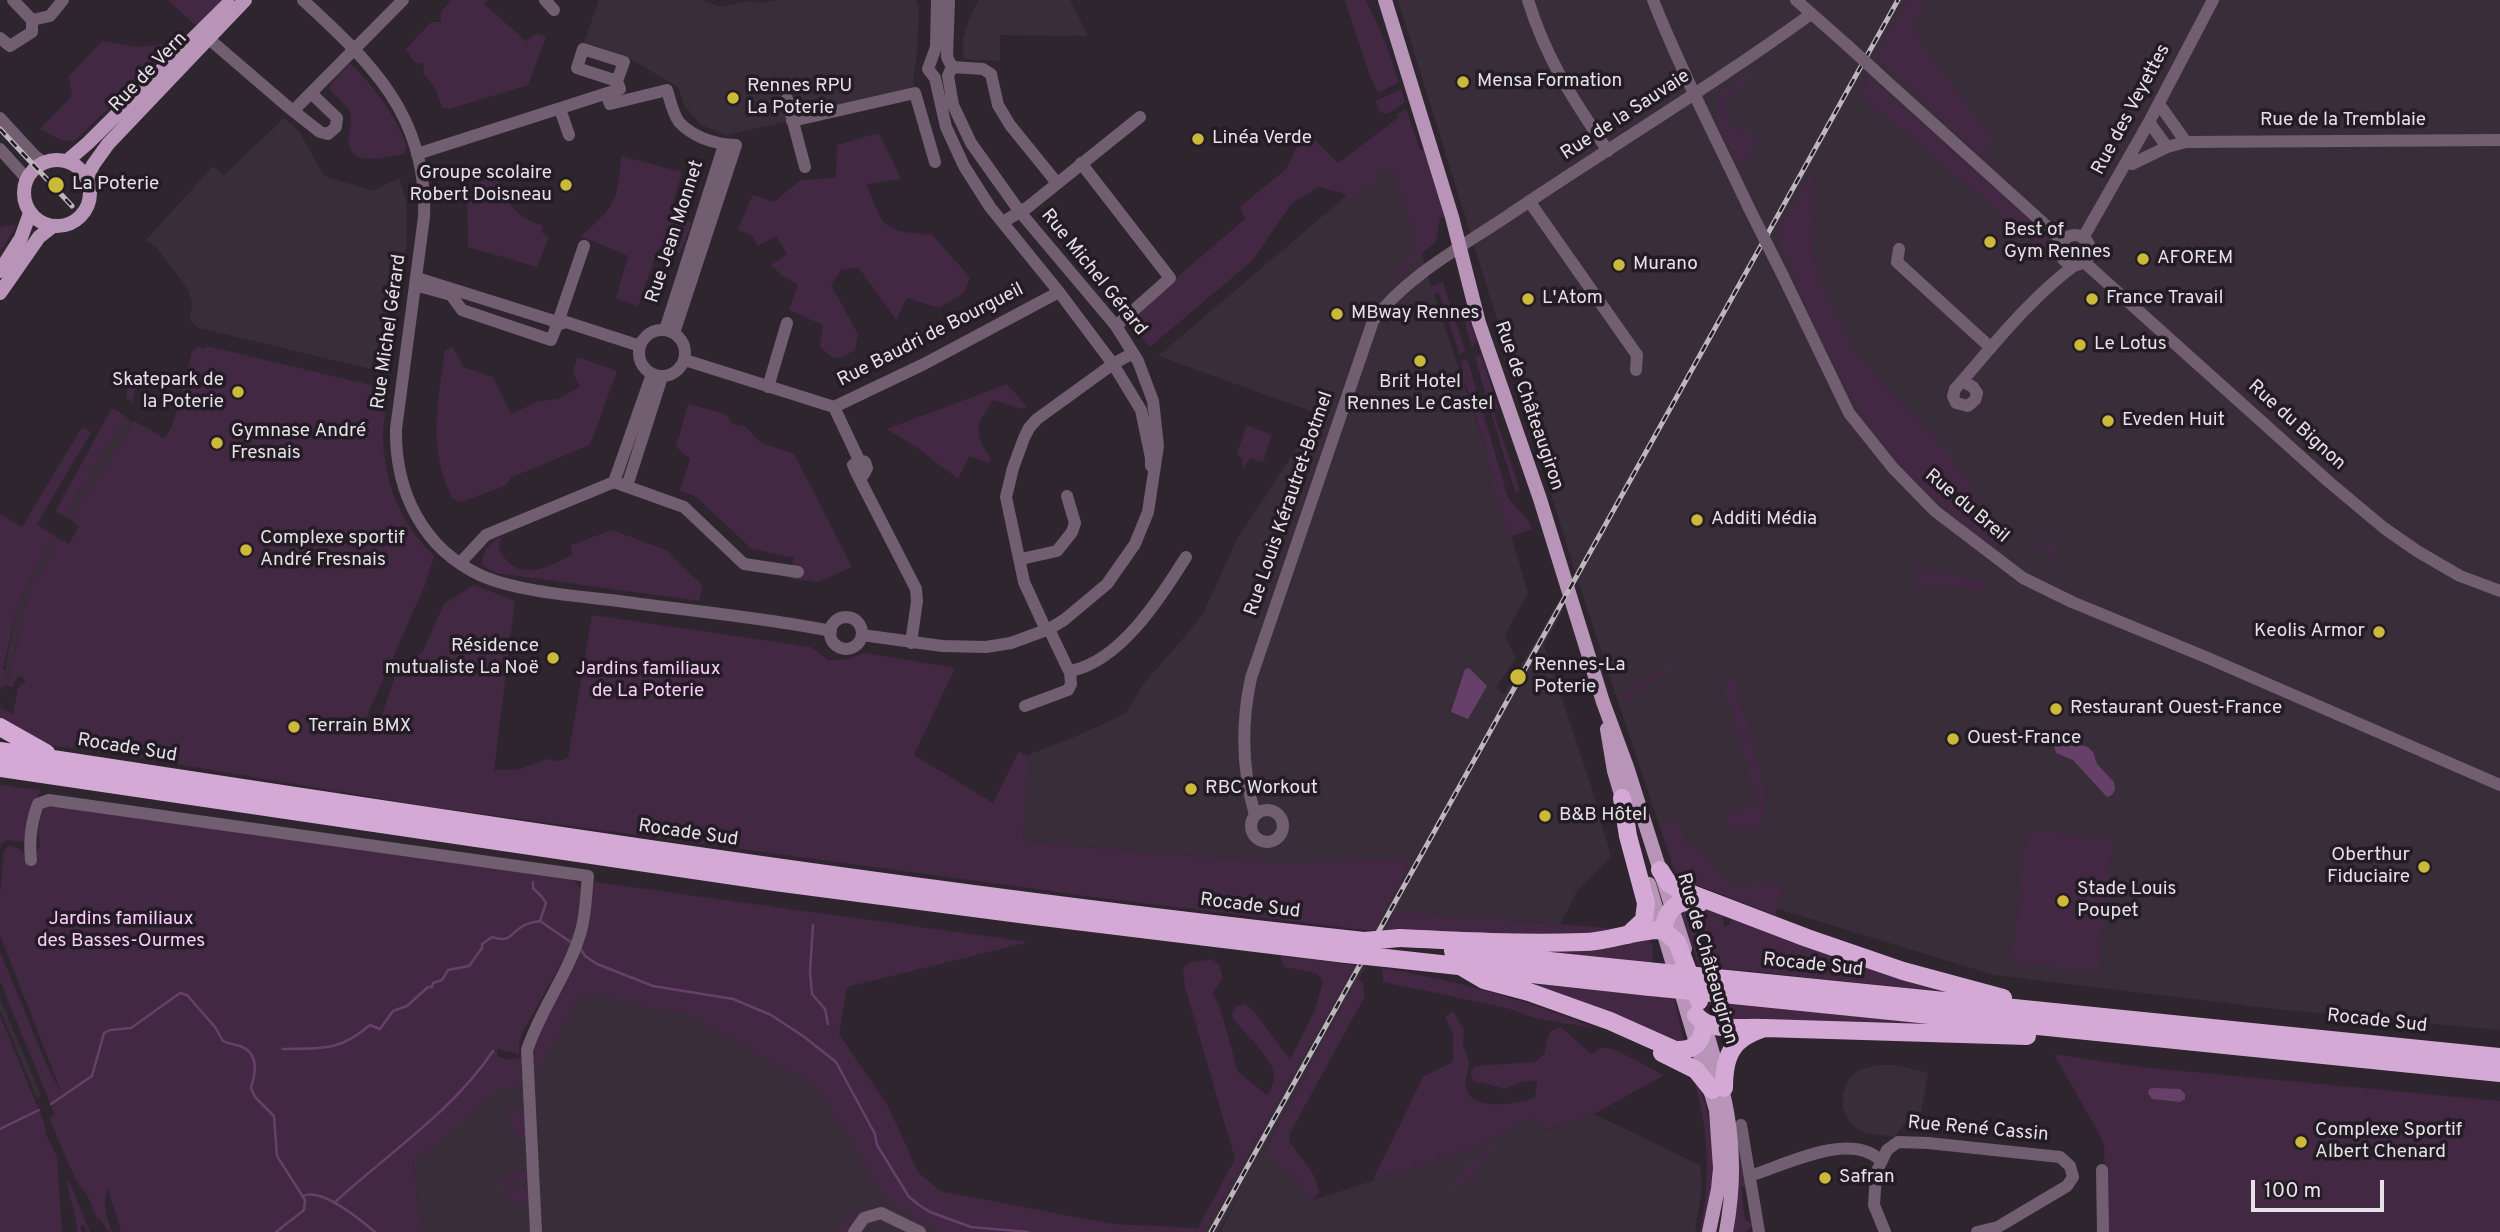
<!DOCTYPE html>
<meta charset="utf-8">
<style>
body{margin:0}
#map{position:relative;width:2500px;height:1232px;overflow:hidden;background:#2e252e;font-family:Overpass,sans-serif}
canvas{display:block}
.scale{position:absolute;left:2251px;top:1180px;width:133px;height:32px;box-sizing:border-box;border:4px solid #e7e1e7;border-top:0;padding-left:9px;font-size:21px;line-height:24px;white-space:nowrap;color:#e7e1e7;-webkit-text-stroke:5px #241c24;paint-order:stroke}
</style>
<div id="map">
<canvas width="2500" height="1232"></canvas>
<div class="scale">100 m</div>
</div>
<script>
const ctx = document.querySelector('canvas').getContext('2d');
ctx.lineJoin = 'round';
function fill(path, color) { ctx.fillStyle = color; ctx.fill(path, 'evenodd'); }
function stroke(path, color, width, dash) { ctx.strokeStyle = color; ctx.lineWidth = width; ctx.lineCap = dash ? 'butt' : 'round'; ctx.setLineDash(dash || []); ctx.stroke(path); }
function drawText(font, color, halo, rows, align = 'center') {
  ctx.font = font + ' Overpass,sans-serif'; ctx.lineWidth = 7; ctx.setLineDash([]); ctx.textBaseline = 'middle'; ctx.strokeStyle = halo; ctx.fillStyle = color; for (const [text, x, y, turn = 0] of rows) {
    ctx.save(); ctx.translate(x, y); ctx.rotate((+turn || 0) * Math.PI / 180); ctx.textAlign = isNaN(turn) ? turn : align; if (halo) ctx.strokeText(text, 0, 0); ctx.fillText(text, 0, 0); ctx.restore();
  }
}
const built = new Path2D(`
 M599,0h103l19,7 26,-6 16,2 13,-3h139l4,5 -2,49 -4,28 2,11 -189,42 -25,-10 -16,-18 -7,-20 -51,-30 -43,-15z
 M979,0h91l18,36 -88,-1v26l-37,-2v-21l7,-21z
 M1398,0h1102v1030l-224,-21 -282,-34 -222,-68 -98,-37 -95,-286z
 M284,118l15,13 25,45 49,15 26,-13 7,21 1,45 -36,125 -172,-41 -5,-3 -4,-6 2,-15 -4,-15 -32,-42 -10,-7 67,-74 11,9z
 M1390,159l7,8 33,116 58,173 40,137 -23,42 11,23 -20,30 8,6 54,-91 5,8 -19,34 46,138 21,74 -33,33 -18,34 -164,-12 -11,20 -11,-1 39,-72 -134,4 -256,-21 5,-87 51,-20 47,-22 16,-27 60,-70 35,-77 82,-125 -161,-58z
 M124,417l9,5 -31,53 -13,15 -19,30 -5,-3z
 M54,536l5,3 -31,55 -5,15 -15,77 -4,-1 3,-25 10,-53z
 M1355,965l11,1 -102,184 29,26 18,25 152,-50 70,-34 15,12 46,-15 106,51 2,24 -7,43h-472l-2,-1 20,-39 -23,40h-14z
 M585,974l99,39 134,74 64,106 17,16 40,23h-518l-8,-70 84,-77 38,-15z
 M0,999l41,97 -4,2 -37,-88z
 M1879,1065h16l33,8 -8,46 -10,-2 -16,20 -27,-4 -11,-5 -7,-7 -6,-13v-15l6,-15 13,-9z`);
const green = new Path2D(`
 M168,0h54l-25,27z
 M452,0h35l-3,4 42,37 12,-8 8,4 -18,48 -78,24 -8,-1 -7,-20 -12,-15 1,-9 -10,-2 -8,-13 25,-27h10v-10z
 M1345,0h21l19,41 14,41 -21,11 -9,-19z
 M1908,0h18l-11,19v17l78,104 -10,18 -107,-102z
 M102,41l36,6 41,-5 -105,99 -13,-1 -21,-11 32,-33 -3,-20z
 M350,63c25,25 45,51 57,84l-3,7c-15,2 -52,14 -55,-10 -2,-12 6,-22 0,-33 -4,-8 -13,-15 -19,-21l-1,-4z
 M1751,72l-9,17 -6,-3 -14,22 7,4 -5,9 42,23 -3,3 -5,-5 -9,9 4,5 -14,9c-23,-49 -41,-58 12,-93z
 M1868,77l179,159 1,16 -186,-156z
 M1401,89l4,13 -18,12 -8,-3 -3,-10z
 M1406,109l14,41h4l5,10 15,57 -4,1 -4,23 -40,36 -2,-4 2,-4 22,-21 -25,-80 -19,7 2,9 -8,1 -17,16 -8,-8 -24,-6 -28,17 -38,56 -103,87 -22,-28 117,-100 -5,-12 47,-39 11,-24 12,-9 28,28 61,-46 -2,-3z
 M879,133l22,46 -35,5c20,47 15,46 66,51l38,42 -6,16 -25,15 -32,-10 -11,22 -37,-52 -17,1 -11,16 27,49 -3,16 -12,7 -10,1 -13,-11 3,-22 -34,-15 9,-25 -15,-9 -12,-11 16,-11 -11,-18 -18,10 -7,-11 -14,-5 16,-35 21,7 27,-22 35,-2 1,-33z
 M621,156l61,16 -11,38 21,13 -12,30 -22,-4 -20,57 -22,-8 12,-42 -47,-20c33,-28 38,-37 40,-80z
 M1812,172h3c-8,68 -5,97 28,158 6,11 11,23 19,32 37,43 83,79 111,128 10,18 16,41 23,60 -26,-22 -54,-43 -78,-66 -66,-66 -109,-165 -141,-252z
 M497,175c11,29 16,40 46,51l-2,6 8,5 -12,30 -69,-20 -1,-60z
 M17,225l-17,27v-25z
 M1443,282l22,69 -5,4 -21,-62 -6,1 -3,-7z
 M1466,312l11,29 -5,7 -10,-35z
 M207,346l176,42c6,23 0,28 0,49 1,46 18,88 51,119l-7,24 -62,141 19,12 -6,-7 20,-59 24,-14 22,-49 30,-19 41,16 -21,169h23l30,-11 12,2 9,-3 24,-143 219,32 17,13 21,-1 15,-6 91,15 -41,87 79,48 26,-52 9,6 -5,85 256,21 134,-4 -39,72 -265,-32 -678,-92 -309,-52 -75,-10 -32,-15 -15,-12v-17l1,7 12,6 5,-26 8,-7 -7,-6 -7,12 -4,-1 15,-77 5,-15 31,-55 10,5 10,-18 -9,-6 19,-30 13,-15 32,-54 24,13 4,5c14,-5 25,-70 30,-87l6,-5 8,2z
 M453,347l10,20 30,10 18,37 28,-13 19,-2 22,-12 -7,-15 4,-15 40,14 -27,74 -78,32 -7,9 -44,16 -9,-4c-25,-53 -14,-93 -7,-148z
 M1481,354l17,54 -8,3 -15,-54z
 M1467,358l41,140 20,22 4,9 -23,8 -23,-80 2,-1 -23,-74 -7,1 5,-11 -2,-10z
 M140,371l-8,32 -6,-6 2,-13z
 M1007,384l20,23 -5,2 -29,-9c-16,25 -21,31 -3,57v6l-21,-7 -11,23 -39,-30 -32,-20z
 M688,404l38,10 6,10 14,3 14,15 34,12 58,113 -34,15 -27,-3 3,-21 -42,-9 -57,-53 -15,-5 10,-32 -14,-12z
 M112,408l13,8 -60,101 -9,-5v-2z
 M1494,413l26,78 -4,3 -25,-80z
 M1246,425l26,10 -9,27 -13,-4 -5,9 -2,1 -1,-10 -5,-3z
 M82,427l9,5 -54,92 17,12 -37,71 -14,63h4l-3,17h-3l-1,5v-178l22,13z
 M612,530l54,20 37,36 -4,15 -202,-28 -15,-7c1,-16 6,-21 19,-30l-3,12c20,36 45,21 74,7l-1,-10z
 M2056,540l2,26 -6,-5 3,-5 -21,-13z
 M1915,568l60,12 6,3 5,8 -72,-8z
 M1668,666l2,4 -48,32 -2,-5z
 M1734,679l29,106 1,36 -7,9h-27l-4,-15 33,-11 -36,-122z
 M0,785l40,5 -15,52 -17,-2 -7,4 -1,5z
 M49,803l519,75 6,3 8,10 -7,48 -53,94 -3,12v9l-22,-5v7l12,4 12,-2 1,24 -6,5 -17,2 -86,73 8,70h-300l-13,-44c-7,15 -1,29 4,44h-3l-10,-14 -2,1 -8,-20 -15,-23 -25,-58 6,-3 -55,-134v-29l51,123 10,16 -61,-156v-41l4,-43 4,-5c13,1 14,6 21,15l11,-14c-3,-16 -3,-33 9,-44z
 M1677,818l9,29 8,-2 15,13 17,25 28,5 8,-8 21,8 -8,27 -91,-35 -8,-7 -15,-50z
 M2027,830l86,10 -15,132 -86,-11z
 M594,882l435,60 -182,45 -8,47 49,72 30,66 22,19 172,33 86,4 37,-69 -50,-172 -2,-19 6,-5 23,-4 7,6 4,13 -11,16 7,10 19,68 29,23c4,-5 8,-13 7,-21 -2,-16 -30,-42 -41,-55l-1,-6 4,-7 9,-2 9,7 36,49 25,-50 8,-29 -7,-8 -32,-6 -4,-11 75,9 -151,267h-265l-40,-23 -17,-16 -64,-106 -134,-74 -45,-7 -47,-14 -14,6 -42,75h-4v-26l52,-109z
 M1693,904l29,8 2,15h3l5,-8 5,-1 240,77 -278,-29 -20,-59z
 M1396,912l227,17 -43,7 -195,-4z
 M1649,935l4,12 -1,16 -109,-12z
 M1382,968c74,13 144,31 212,60l-56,-9 -31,-11 -124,-26z
 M1358,979l5,4 2,13 -75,137 -1,8 24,33 6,18 -8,10 -18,-26 -29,-25z
 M1514,982l160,16 11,48z
 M1709,1001l271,28 -258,-7 -11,-13z
 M1453,1011l11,18 -1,16 6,17 -4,25c2,3 3,7 6,10 16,13 46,6 64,1l2,-18 -15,2 -18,7 -19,-6 -11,-1 -4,-10 6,-6 59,-4 10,-9 1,-11 5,-11 10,-4 30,27c4,-2 7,-5 10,-6 13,-3 49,21 63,27l-70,39 -47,15 -14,-12 -70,34 -90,29 50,-103 30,-15v-28l-8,-18z
 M0,1016l43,104 4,17 10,19 5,76h-62z
 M2054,1054l86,13 360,34v131h-393l-3,-86 -6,-14z
 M1692,1074c29,47 21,106 13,158h-5c11,-52 9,-108 -8,-158z
 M518,1106l7,6v30l-18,-20 3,-12z
 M1736,1135l12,53 -7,-2 4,34 9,4 -9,8h-14z
 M1492,1145l3,2 -3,5 -6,1 -14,27 -20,9v-3l21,-26z
 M521,1166l8,12 -17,4 -12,7 -2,-2z
 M67,1179l3,4 20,49h-3l-3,-7 -4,1 2,6h-5c0,-19 -9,-34 -10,-53z
 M528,1186l1,17 -7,3 -1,-6 -9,2 -8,-8 8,-6z
 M854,1210l3,2 1,6 -9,14h-11l13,-21z`);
const water = new Path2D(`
 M1469,668l18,18 -19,33 -17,-7 14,-43z
 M2065,741l23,6 5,5 4,12 17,18 1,7 -3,6 -5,2 -34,-37 -17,-7 -2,-7 4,-4z
 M2154,1088l26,1 5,5v5l-5,3 -28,-3 -4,-6 1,-4z`);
const stream = new Path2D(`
 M533,882v6l9,9 4,6 -6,18
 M813,925l-3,47 2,22 13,15 3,15
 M580,948l5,8 12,8 56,22 80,13 38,16 32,21 33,26 39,72 2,11 32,52 10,8 11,7 41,15 57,5
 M283,1049c38,-1 56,3 87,-24l10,4 13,-18 14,-5 21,-19h4l1,-4 9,-3 6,-10 21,-4 13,-18v-4l10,-7c20,6 17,-3 31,-11 4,-3 12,-4 17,-5l32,22
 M51,1104l41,-28 12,-43 6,-3 21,-2 49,-35 7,2 28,32 8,14c6,3 11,3 17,5 19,7 16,26 11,42l4,9 19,19 3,40 28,44 -1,10 -28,22
 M0,1129l39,-19
 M303,1196c18,-9 58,24 72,36
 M334,1203c53,-49 118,-91 159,-152`);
const minor = new Path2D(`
 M13,0l19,20 18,-4 13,-16
 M303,0c68,63 125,116 121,217l-28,212c-1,63 27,120 86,147 37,16 96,20 137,25 70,10 142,16 212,30
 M545,0l9,10
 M937,0l-1,47 -8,22 7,9 11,49 18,39 26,41 69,85 54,72 28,46 10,48v8
 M1528,0c18,59 46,101 80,151
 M1653,0c28,71 63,138 95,206
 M1796,0l51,45
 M0,38l10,8 22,-14v-12
 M209,39l78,67 33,26 8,2 8,-7 1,-9 -25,-24
 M952,67l31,2 8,5 7,31 12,20 47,58
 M1884,79l179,162
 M606,94l4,10 57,-14c3,10 6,24 12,32 15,16 36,22 57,23l-62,188
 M787,99l18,68
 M2159,104l27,38
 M560,109l9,26
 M294,110l109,-110
 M0,118l34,37 10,8
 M792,121l123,-28 20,69
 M2149,122l18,25
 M0,149l27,30
 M417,154l203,-65 -3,-8 -40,-13 6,-19 41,13 -7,19
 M2127,161l5,3 35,-17 19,-5 314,-2
 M1081,163l89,115 -54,48
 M1529,201l108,154 -1,15
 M1003,222l25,-15 112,-90
 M2060 250a15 15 0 1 1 30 0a15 15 0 1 1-30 0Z
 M2083,238l66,-116 64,-122
 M584,246l-27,79 9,-3 74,24
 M1899,249l-2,13 94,86
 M2084,262l245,220 55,46 33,23 43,25 40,15
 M1783,276l66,137 44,55 42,43 88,67 49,24 136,56 292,127
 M415,285l36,10 11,15 89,30 6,-15 -6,-5 -134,-42
 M665,330l59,-185
 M639 353a23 23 0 1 1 46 0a23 23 0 1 1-46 0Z
 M685,360l149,47
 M1962,381l11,6 4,6 -2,7 -7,6 -12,-3 -3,-7 2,-7c38,-43 74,-90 120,-124
 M768,387l19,-64
 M859,460l-6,5 4,9h7l3,-6 -2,-6 -6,-2 -25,-53 90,-43 135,-72
 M857,474l59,115 1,12 -6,42
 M614,482l38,-108
 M627,486l35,-109
 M1021,559l36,-8 15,-19 3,-9 -8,-27
 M460,563l26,-28 128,-53 70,25 60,57 54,8
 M830 633a16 16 0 1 1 32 0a16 16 0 1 1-32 0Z
 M1049,629l19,40 2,2c50,-9 91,-74 116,-114
 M1046,630l-22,-48 -18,-85 7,-29 11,-30 5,-10 8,-9 76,-55 20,-11
 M862,635l80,11 44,1 25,-4 38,-14 15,-9 43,-36 28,-40 13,-32 10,-66 -5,-45 -15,-40 -22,-35 -96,-114 -49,-69 -18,-38 -5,-29 4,-9 -5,-10 2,-57
 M1025,706l43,-16 3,-6 -1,-13
 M1251 826a16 16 0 1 1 32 0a16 16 0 1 1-32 0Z
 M1255,815c-13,-45 -14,-91 -4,-137l122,-357c32,-44 88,-74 133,-104 102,-69 206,-131 305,-203
 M31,860c-2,-19 0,-38 7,-56l11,-4 539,76c-2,18 -2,38 -7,55 -12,42 -40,77 -54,119l9,182
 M1741,1125l18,107
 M2102,1170l1,62
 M1750,1176c35,-11 99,-45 130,-16
 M854,1232l10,-14 17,-5 39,19
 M1885,1232l-11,-27 2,-32 11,-23 11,-8 30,1 132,14 10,9 3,11 -6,9 -69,41 -21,5`);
const major = new Path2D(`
 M1385,0l67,217 27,106 61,176 63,203 24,65 58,182
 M24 193a33 33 0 1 1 66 0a33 33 0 1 1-66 0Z
 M67,161l21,-18 140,-139
 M87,178l6,-13 15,-21 137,-144
 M0,271l21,-33 9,-25
 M0,293l39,-56 14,-11
 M1607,729l7,42 11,37
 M1649,884l67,226 4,58 -2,21 -9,43
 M1704,1023c23,77 37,128 22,209`);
const highway = new Path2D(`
 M0,727l46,26
 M0,751c454,69 907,141 1364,190
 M0,768l775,114 260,34 311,38
 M1622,798l6,38 18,67 -2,17 -16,15
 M1660,870l9,14 7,4 131,50 96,33 100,27
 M1663,930c3,-21 15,-32 37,-27
 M1400,938c60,3 122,6 183,4 27,0 53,-13 80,-12l14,12 22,59
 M1453,951l194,20
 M1386,958l264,29
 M1462,967l22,13 45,12 81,29 65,29c20,1 28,-8 29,-27
 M1717,978l783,79
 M1723,994l777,79
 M1696,1015c12,17 47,12 66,13
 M1662,1053l34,17 16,20
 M1724,1088c0,-33 8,-50 41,-60l262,8`);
const rail = new Path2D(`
 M0,129l72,77
 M1211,1232l687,-1232`);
const minorBridge = new Path2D(`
 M1847,45l37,34
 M1748,206l35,70`);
const highwayBridge = new Path2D(`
 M1364,941l36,-3
 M1346,954l40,4
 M1647,971l70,7
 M1650,987l73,7`);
const markers = [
 [1463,82,7,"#cbba39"],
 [733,98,7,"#cbba39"],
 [1198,139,7,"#cbba39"],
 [56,185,9,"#cbba39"],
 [566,185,7,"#cbba39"],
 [1990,242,7,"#cbba39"],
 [2143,259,7,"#cbba39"],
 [1619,265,7,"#cbba39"],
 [1528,299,7,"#cbba39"],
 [2092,299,7,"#cbba39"],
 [1337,314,7,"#cbba39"],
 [2080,345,7,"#cbba39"],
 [1420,361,7,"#cbba39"],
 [238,392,7,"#cbba39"],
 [2108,421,7,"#cbba39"],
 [217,443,7,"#cbba39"],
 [1697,520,7,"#cbba39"],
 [246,550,7,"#cbba39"],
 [2379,632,7,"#cbba39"],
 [553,658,7,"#cbba39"],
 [1518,677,9,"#cbba39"],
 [2056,709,7,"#cbba39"],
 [294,727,7,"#cbba39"],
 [1953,739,7,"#cbba39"],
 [1191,789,7,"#cbba39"],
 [1545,816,7,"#cbba39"],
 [2424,867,7,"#cbba39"],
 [2063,901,7,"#cbba39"],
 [2301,1142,7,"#cbba39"],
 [1825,1178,7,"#cbba39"]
];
const streetNames = [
 ["Rue de Vern",149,73,-46],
 ["Rue des Veyettes",2132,110,-62],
 ["Rue de la Sauvaie",1626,116,-33],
 ["Rue de la Tremblaie",2343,121],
 ["Rue Jean Monnet",676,232,-72],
 ["Rue Michel Gérard",1093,273,51],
 ["Rue Michel Gérard",390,332,-82],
 ["Rue Baudri de Bourgueil",931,336,-27],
 ["Rue de Châteaugiron",1528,406,71],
 ["Rue du Bignon",2296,426,42],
 ["Rue Louis Kérautret-Botmel",1290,504,-71],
 ["Rue du Breil",1966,507,40],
 ["Rocade Sud",127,749,9],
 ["Rocade Sud",688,834,8],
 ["Rocade Sud",1250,907,7],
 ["Rue de Châteaugiron",1706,959,74],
 ["Rocade Sud",1813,966,6],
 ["Rocade Sud",2377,1022,6],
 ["Rue René Cassin",1978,1130,5]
];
const poiNames = [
 ["Mensa Formation",1477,82],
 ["Rennes RPU",747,87],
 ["La Poterie",747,109],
 ["Linéa Verde",1212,139],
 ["Groupe scolaire",552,174,"right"],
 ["Robert Doisneau",552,196,"right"],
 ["La Poterie",72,185],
 ["Best of",2004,231],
 ["Gym Rennes",2004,253],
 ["AFOREM",2157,259],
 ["Murano",1633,265],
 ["L'Atom",1542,299],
 ["France Travail",2106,299],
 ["MBway Rennes",1351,314],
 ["Le Lotus",2094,345],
 ["Skatepark de",224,381,"right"],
 ["la Poterie",224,403,"right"],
 ["Brit Hotel",1420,383,"center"],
 ["Rennes Le Castel",1420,405,"center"],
 ["Eveden Huit",2122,421],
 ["Gymnase André",231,432],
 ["Fresnais",231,454],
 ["Additi Média",1711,520],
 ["Complexe sportif",260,539],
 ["André Fresnais",260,561],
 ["Keolis Armor",2365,632,"right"],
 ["Résidence",539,647,"right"],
 ["mutualiste La Noë",539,669,"right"],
 ["Rennes-La",1534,666],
 ["Poterie",1534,688],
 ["Restaurant Ouest-France",2070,709],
 ["Terrain BMX",308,727],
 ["Ouest-France",1967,739],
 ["RBC Workout",1205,789],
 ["B&B Hôtel",1559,816],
 ["Oberthur",2410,856,"right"],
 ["Fiduciaire",2410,878,"right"],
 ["Stade Louis",2077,890],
 ["Poupet",2077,912],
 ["Complexe Sportif",2315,1131],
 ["Albert Chenard",2315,1153],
 ["Safran",1839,1178]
];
const parkNames = [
 ["Jardins familiaux",648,670],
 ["de La Poterie",648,692],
 ["Jardins familiaux",121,920],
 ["des Basses-Ourmes",121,942]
];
fill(built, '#3a2d3a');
fill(green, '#432844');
fill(water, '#664068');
stroke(stream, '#664068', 2.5);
stroke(minor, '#715f71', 12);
stroke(major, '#b994b9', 14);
stroke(highway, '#d5a9d6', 18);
stroke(rail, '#bdb7bd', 5);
stroke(rail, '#241c24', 2.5, [8]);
stroke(minorBridge, '#715f71', 12);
stroke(highwayBridge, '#d5a9d6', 18);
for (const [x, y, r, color] of markers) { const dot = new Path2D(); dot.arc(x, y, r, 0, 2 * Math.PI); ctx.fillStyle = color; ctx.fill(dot); stroke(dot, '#241c24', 2.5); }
drawText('19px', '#e7e1e7', '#241c24', streetNames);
drawText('19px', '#e7e1e7', '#241c24', poiNames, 'left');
drawText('19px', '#fdcafe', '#241c24', parkNames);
</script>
